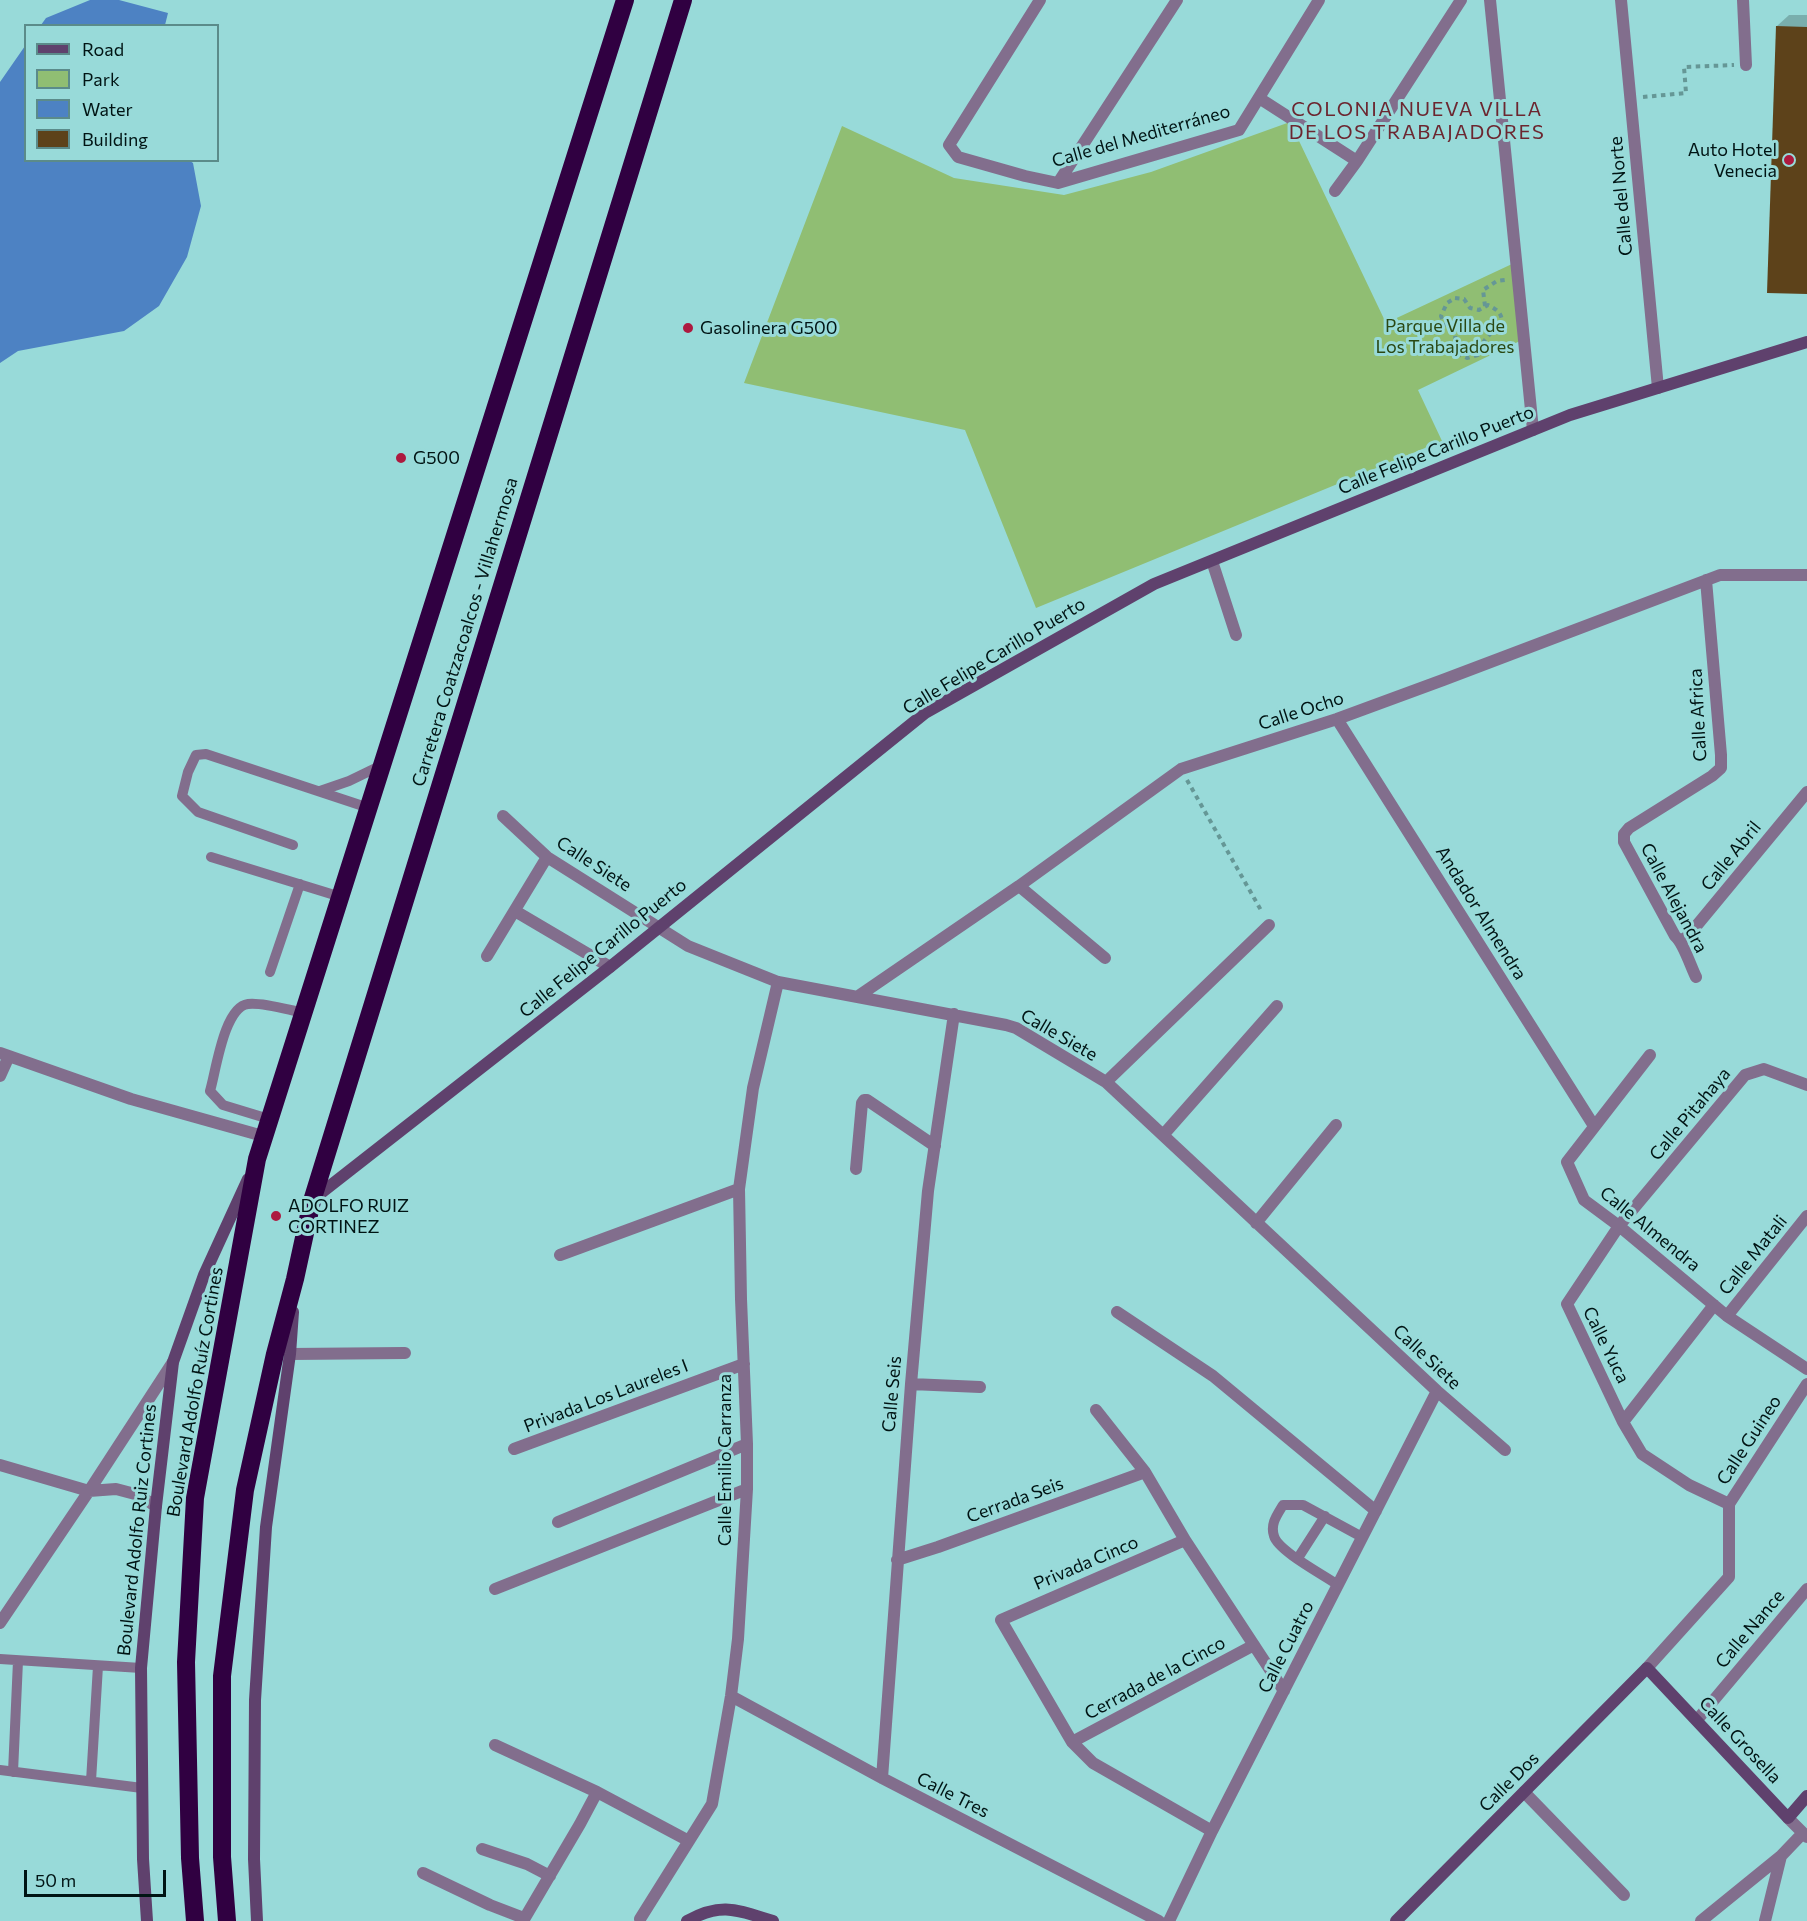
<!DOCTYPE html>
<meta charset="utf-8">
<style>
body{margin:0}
#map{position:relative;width:1807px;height:1921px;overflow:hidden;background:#98dad9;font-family:Commissioner,sans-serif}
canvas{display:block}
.legend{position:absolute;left:24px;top:24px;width:195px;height:138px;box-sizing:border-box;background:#98dad9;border:2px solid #5b8b8a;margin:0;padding:8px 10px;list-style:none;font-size:18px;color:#001414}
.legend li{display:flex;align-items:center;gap:12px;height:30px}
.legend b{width:30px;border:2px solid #5b8b8a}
.scale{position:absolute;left:24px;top:1870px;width:142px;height:27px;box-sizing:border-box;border:3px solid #001414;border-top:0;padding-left:8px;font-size:18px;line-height:21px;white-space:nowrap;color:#001414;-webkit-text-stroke:4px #98dad9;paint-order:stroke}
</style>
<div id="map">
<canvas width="1807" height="1921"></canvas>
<ul class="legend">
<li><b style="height:8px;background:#5f416d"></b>Road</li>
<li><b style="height:16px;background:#90be73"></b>Park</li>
<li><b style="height:16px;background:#4d82c3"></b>Water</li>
<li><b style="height:16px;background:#5d421a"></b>Building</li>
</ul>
<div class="scale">50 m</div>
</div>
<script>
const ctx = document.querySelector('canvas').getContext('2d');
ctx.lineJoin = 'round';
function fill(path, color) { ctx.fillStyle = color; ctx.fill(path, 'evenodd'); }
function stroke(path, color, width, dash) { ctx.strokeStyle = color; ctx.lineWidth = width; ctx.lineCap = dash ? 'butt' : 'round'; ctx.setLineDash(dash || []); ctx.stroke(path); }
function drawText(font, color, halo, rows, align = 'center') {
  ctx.font = font + ' Commissioner,sans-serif'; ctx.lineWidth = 6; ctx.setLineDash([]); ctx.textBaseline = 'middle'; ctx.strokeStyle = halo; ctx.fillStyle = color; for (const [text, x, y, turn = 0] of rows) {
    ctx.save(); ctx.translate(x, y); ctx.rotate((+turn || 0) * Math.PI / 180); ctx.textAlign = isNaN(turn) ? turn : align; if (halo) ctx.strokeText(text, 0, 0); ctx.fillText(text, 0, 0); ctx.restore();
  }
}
const green = new Path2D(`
 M1290,122l96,201 126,-59 10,76 -104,50 24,51 -406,167 -71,-178 -221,-47 98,-257 112,52 110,17 87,-23z`);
const water = new Path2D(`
 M90,0h29l49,13 -3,12h-124l5,-7z
 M25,46l1,114 164,1 3,2 8,43 -14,51 -28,49 -35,25 -106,20 -18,12v-281z`);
const shadow = new Path2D(`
 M1789,15h18v277l-30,-266z`);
const building = new Path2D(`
 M1776,26l31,1v267l-40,-1z`);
const path = new Path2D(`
 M1643,97l43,-4 -2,-26 50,-2
 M1455,298l9,1 6,9 9,2 9,-5c12,6 15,10 14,24l-11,4 -7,8 -1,9 -5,5 -11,3 -7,-3 -6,-7c5,-27 -6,-14 -13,-32l6,-13z
 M1485,306l-2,-16 14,-9 8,-1
 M1187,780l75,132`);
const lane = new Path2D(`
 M320,791l29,-10 33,-16
 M293,845l-95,-33 -16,-16 6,-24 8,-17 10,-1 163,54
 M211,857l130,40
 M270,972l30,-88
 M269,1119l-46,-14 -13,-14c6,-20 14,-84 38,-87 15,-2 40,6 56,9
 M1298,1558l27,-42
 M1338,1585c-14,-10 -60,-34 -64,-49 -4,-12 3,-21 9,-31h20l59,32
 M0,1659l141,9
 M0,1770l142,18
 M13,1772l5,-111
 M91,1781l7,-115`);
const street = new Path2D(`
 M1040,0l-91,145 9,12 67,19 33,7 181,-53 80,-130
 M1490,0l43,430
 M1621,0l37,388
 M1743,0l3,65
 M1259,98l98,63
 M1058,183l119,-183
 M1335,191l22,-30 104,-161
 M1212,561l24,74
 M1337,719l257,407
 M503,816l44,41 141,89 90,36 228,43 10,3 90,54 331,309 68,59
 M1019,886l86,72
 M515,911l95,56
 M1681,941l7,-5 119,-144
 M487,956l60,-99
 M1696,977c-5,-10 -13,-35 -21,-41l-51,-94v-8l5,-6 83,-52 9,-8v-13l-15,-175
 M857,997l162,-111 162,-117 156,-50 106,-39 277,-105h87
 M0,1053l131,46 132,37
 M1650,1055l-83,107 17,38 35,26 108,90 80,53
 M0,1076l9,-20
 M1106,1082l163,-157
 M1164,1134l113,-128
 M856,1169l6,-66 2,-3h3l68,46
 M1256,1223l80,-98
 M560,1255l179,-66
 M1117,1312l96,64 163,135
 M1727,1316l80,-100
 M290,1354l115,-1
 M911,1384l69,3
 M1096,1410l49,62 40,68 99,151
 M1623,1422l91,-117
 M514,1449l230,-85
 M0,1465l89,26 27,-2 19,5 21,12
 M1729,1504l-40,-19 -47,-31 -19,-32 -56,-118 52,-78 126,-151 19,-6 43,16
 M558,1522l189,-78
 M1185,1540l-184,80 71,122 21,21 119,68
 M897,1560l41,-13 207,-75
 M495,1589l252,-100
 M0,1623l89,-132 84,-129
 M1647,1668l82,-91v-73l78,-120
 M731,1696l151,82 277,143
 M1697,1720l110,-131
 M1072,1742l182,-97
 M495,1745l102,47 92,49
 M882,1778l29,-394 17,-193 26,-177
 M1524,1792l100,103
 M1788,1818l19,19
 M482,1849l45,15 23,12
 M423,1873l67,32 34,13
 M640,1919l72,-115 19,-108 7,-57 9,-150v-45l-6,-145 -2,-110 14,-101 25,-106
 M523,1921l57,-97 17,-32
 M1169,1921l43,-90 225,-440
 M1701,1921l80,-65
 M1765,1921l16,-65 22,-23`);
const secondary = new Path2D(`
 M312,1200l298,-233 315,-254 229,-129 416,-169 237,-73
 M147,1921l-4,-62 -2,-191 15,-162 17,-144 31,-87 44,-96
 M257,1921l-3,-62 1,-159 11,-173 24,-173 3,-42
 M687,1921c35,-19 50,-11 86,0
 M1396,1921l251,-253 141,150 19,-22`);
const highway = new Path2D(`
 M195,1921l-5,-63 -4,-196 9,-164 62,-339 368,-1159
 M227,1921l-5,-64v-181l23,-186 30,-136 20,-75 17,-78 371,-1201`);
const markers = [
 [1789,160,6,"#ad193f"],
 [688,328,6,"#ad193f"],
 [401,458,6,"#ad193f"],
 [276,1216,6,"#ad193f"]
];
const streetNames = [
 ["Calle del Mediterráneo",1141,136,-16],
 ["Calle del Norte",1621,196,-95],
 ["Calle Felipe Carillo Puerto",1436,450,-22],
 ["Carretera Coatzacoalcos - Villahermosa",465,632,-73],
 ["Calle Felipe Carillo Puerto",994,656,-31],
 ["Calle Ocho",1301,711,-18],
 ["Calle Africa",1698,715,-93],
 ["Calle Abril",1731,856,-51],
 ["Calle Siete",594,864,33],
 ["Calle Alejandra",1674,898,62],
 ["Andador Almendra",1481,913,58],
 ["Calle Felipe Carillo Puerto",603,948,-39],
 ["Calle Siete",1059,1035,30],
 ["Calle Pitahaya",1690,1114,-50],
 ["Calle Almendra",1650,1229,39],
 ["Calle Matali",1753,1255,-51],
 ["Calle Yuca",1606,1345,64],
 ["Calle Siete",1427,1357,43],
 ["Boulevard Adolfo Ruíz Cortines",195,1392,-80],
 ["Calle Seis",892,1394,-85],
 ["Privada Los Laureles I",606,1396,-21],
 ["Calle Guineo",1749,1440,-57],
 ["Calle Emilio Carranza",725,1460,-90],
 ["Cerrada Seis",1015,1500,-20],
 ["Boulevard Adolfo Ruiz Cortines",137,1530,-84],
 ["Privada Cinco",1086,1563,-23],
 ["Calle Nance",1750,1629,-50],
 ["Calle Cuatro",1286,1647,-63],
 ["Cerrada de la Cinco",1155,1678,-28],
 ["Calle Grosella",1740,1740,47],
 ["Calle Dos",1509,1782,-45],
 ["Calle Tres",953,1795,27]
];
const poiNames = [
 ["Auto Hotel",1777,150,"right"],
 ["Venecia",1777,171,"right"],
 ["Gasolinera G500",700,328],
 ["G500",413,458],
 ["ADOLFO RUIZ",288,1206],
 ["CORTINEZ",288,1227]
];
const parkNames = [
 ["Parque Villa de",1445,326],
 ["Los Trabajadores",1445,347]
];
const neighbourhoodNames = [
 ["COLONIA NUEVA VILLA",1417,109],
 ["DE LOS TRABAJADORES",1417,132]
];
fill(green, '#90be73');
fill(water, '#4d82c3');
fill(shadow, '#0003');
fill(building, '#5d421a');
stroke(path, '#659796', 4, [4.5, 4.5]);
stroke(lane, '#826e8d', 10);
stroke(street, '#826e8d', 12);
stroke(secondary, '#5f416d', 12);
stroke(highway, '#300041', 18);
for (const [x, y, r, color] of markers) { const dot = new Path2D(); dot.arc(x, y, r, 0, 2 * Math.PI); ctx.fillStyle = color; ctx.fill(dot); stroke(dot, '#98dad9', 2); }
drawText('18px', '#001414', '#98dad9', streetNames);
drawText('18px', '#001414', '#98dad9', poiNames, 'left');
drawText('18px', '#2a4812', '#98dad9', parkNames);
ctx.letterSpacing = '1.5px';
drawText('20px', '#6c2630', '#98dad9', neighbourhoodNames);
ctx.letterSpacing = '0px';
</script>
